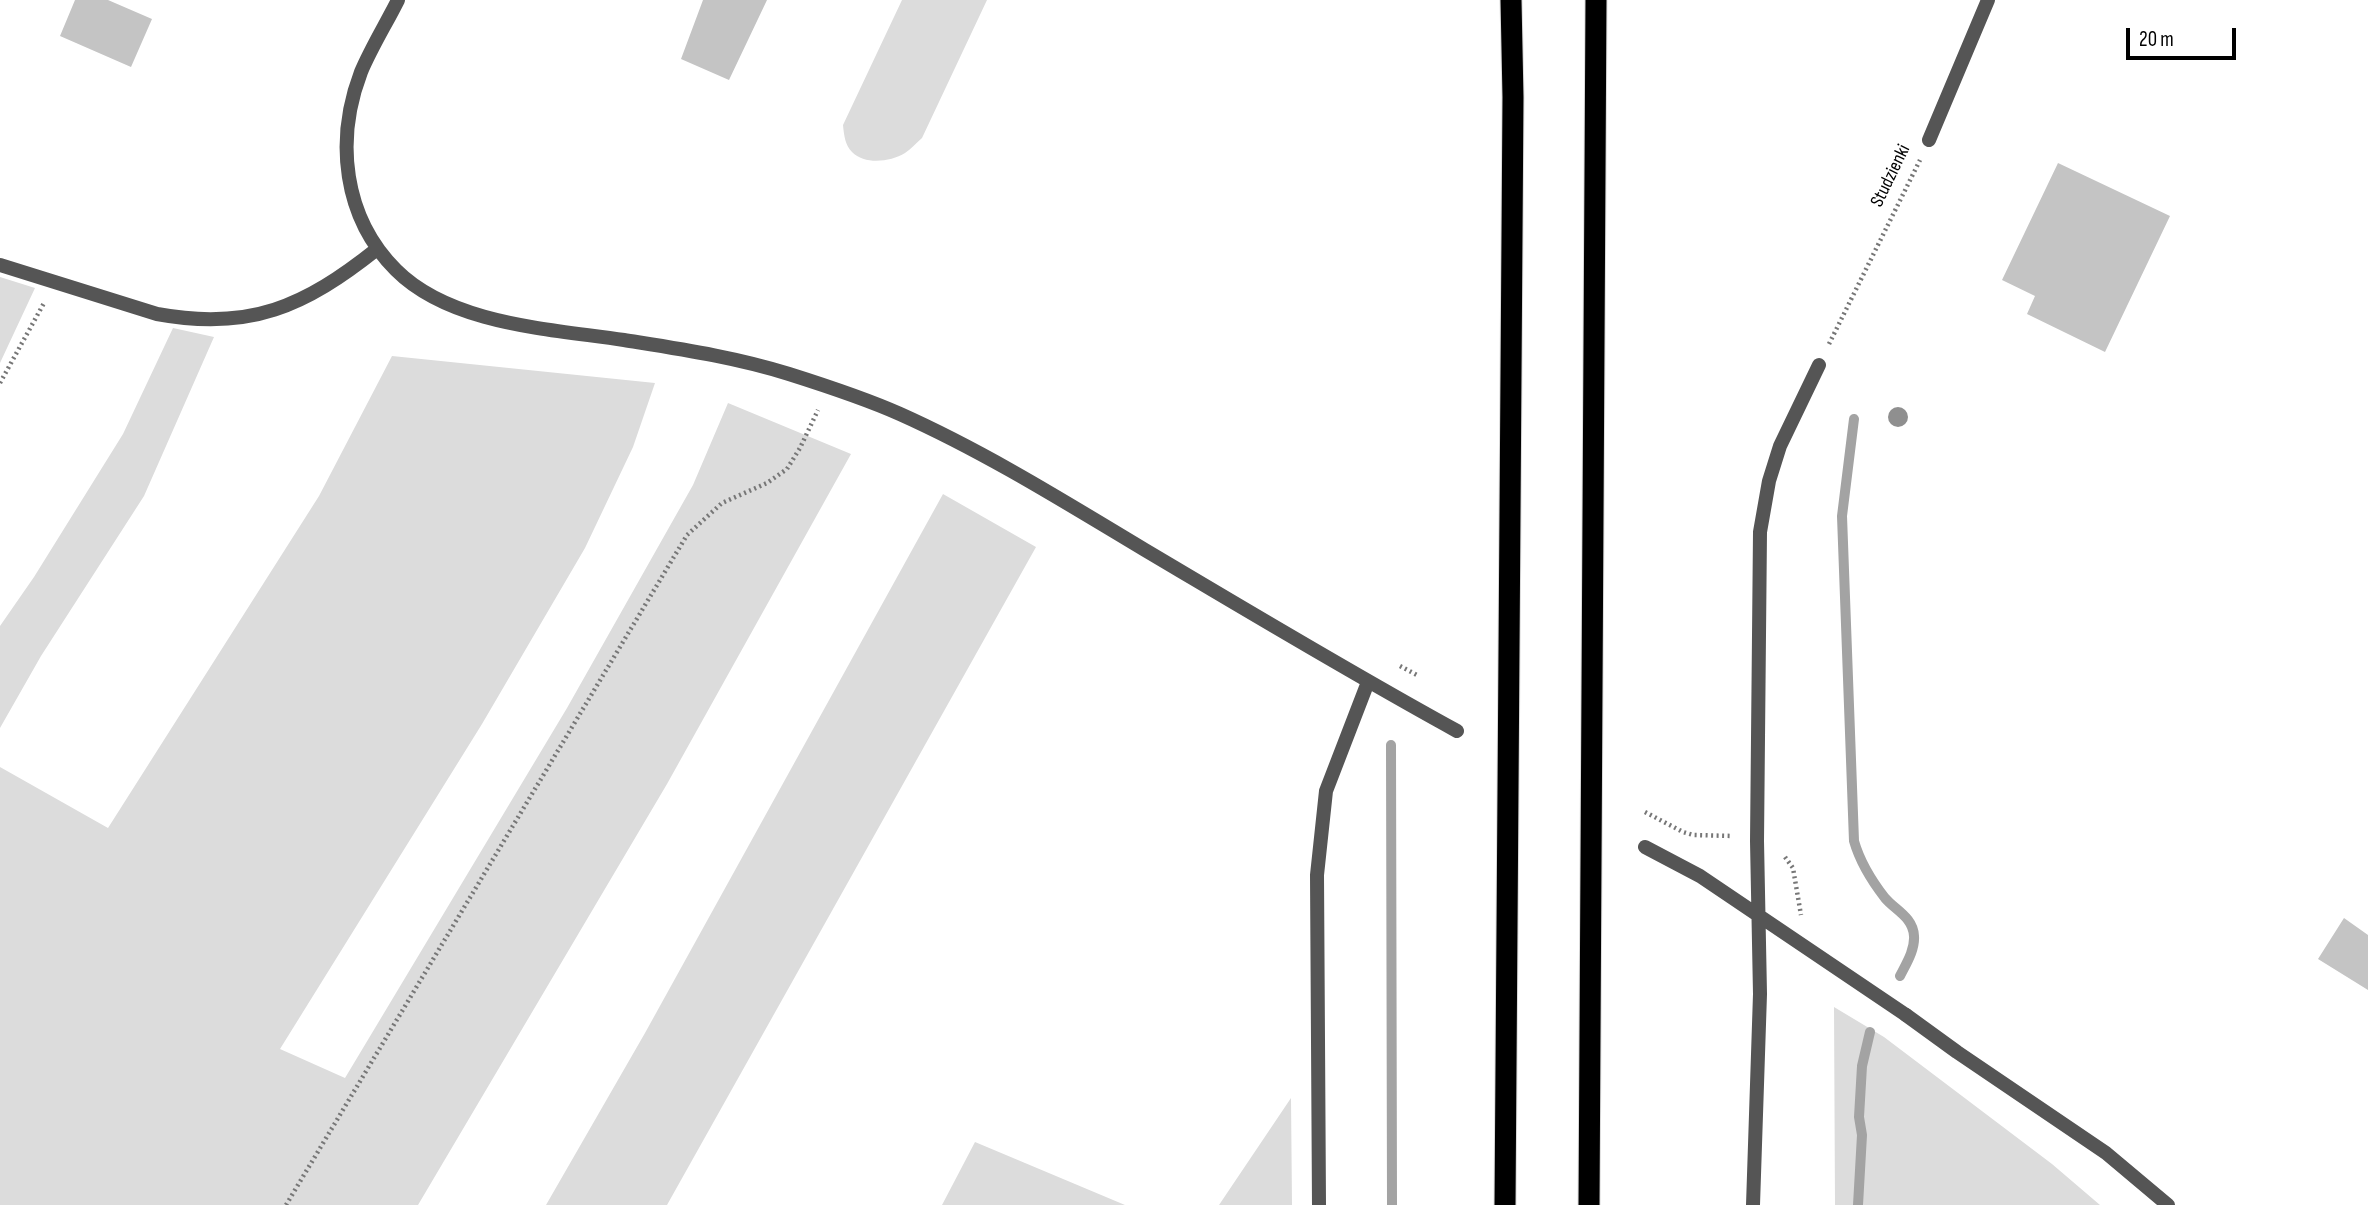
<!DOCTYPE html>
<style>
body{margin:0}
#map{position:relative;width:2368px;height:1205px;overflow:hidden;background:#fff;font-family:"Sofia Sans Condensed",sans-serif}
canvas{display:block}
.scale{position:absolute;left:2126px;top:28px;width:110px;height:32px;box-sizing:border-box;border:4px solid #000;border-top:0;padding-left:9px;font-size:21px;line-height:24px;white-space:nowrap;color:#000;-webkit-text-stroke:5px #fff;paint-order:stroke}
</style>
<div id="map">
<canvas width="2368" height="1205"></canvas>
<div class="scale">20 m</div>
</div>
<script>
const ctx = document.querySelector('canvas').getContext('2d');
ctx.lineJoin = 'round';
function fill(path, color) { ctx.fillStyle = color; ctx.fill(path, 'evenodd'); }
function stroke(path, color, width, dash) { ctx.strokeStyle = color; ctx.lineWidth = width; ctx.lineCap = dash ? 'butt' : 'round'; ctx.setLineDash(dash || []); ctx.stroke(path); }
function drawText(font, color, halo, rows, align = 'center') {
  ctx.font = font + ' "Sofia Sans Condensed",sans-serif'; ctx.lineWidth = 7; ctx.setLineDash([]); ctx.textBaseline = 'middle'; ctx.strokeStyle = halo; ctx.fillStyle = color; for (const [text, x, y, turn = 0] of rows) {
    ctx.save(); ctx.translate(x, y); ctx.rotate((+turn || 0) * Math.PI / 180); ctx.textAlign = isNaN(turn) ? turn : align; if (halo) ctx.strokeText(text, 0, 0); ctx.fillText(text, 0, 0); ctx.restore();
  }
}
const green = new Path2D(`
 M902,0h85l-65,138c-6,5 -11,11 -17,15 -15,9 -40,12 -53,-1 -7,-7 -8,-17 -9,-27z
 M0,277l35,11 -35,75z
 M173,328l41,9 -70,159 -103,160 -41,72v-102l34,-49 89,-143z
 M392,356l263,27 -22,64 -48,101 -103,176 -202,325 65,29 222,-370 126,-223 35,-82 123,51 -184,330 -249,421h-418v-438l108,61 211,-332z
 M943,494l93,53 -369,658h-121l99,-172z
 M1834,1007l50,30 168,127 48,41h-265z
 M1291,1098l1,107h-73z
 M975,1142l150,63h-183z`);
const stream = new Path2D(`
 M1854,419l-12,97 12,325c6,21 17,39 31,57 10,12 28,19 29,38 1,14 -8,28 -14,40
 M1391,745l1,460
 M1858,1205l4,-70 -3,-18 3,-51 8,-34`);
const building = new Path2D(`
 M75,0h33l44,19 -21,48 -71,-31z
 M703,0h64l-38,80 -48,-21z
 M2058,163l112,53 -65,136 -78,-38 8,-18 -33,-16z
 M2344,918l24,17v55l-50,-31z`);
const path = new Path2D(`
 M1829,344l91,-184
 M0,383l44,-80
 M1400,666l17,9
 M1645,812l38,20 10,3 40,1
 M1785,857l8,11 8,47
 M286,1205l401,-670 35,-32 45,-20 20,-14 13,-21 18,-38`);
const lane = new Path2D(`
 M398,0c-12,24 -27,48 -37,72 -26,68 -18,145 35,198 55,55 155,59 228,70 56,9 111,17 165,34 38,12 75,24 111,40 85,38 165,88 245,136 103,61 206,123 312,181
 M0,265l157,49c93,17 147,-7 220,-65
 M1645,847l55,29 206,139
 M1319,1205l-2,-330 9,-84 42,-109
 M1753,1205l7,-211 -3,-153 3,-309 9,-51 11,-35 39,-81`);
const street = new Path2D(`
 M1929,140l59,-140
 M1906,1015l51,37 149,101 62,52`);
const highway = new Path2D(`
 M1505,1205l8,-1108 -2,-97
 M1589,1205l7,-1205`);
const trees = [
 [1898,417]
];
const streetNames = [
 ["Studzienki",1891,176,-64]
];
fill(green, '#dcdcdc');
stroke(stream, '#a3a3a3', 10);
fill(building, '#c4c4c4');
stroke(highway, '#dbdbdb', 23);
stroke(path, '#777', 4.5, [2, 3.5]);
stroke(lane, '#555', 14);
stroke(street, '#555', 14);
stroke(highway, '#000', 21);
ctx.fillStyle = '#8f8f8f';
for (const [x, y] of trees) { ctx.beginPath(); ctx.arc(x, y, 10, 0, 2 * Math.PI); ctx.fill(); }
drawText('19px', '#000', '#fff', streetNames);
</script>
